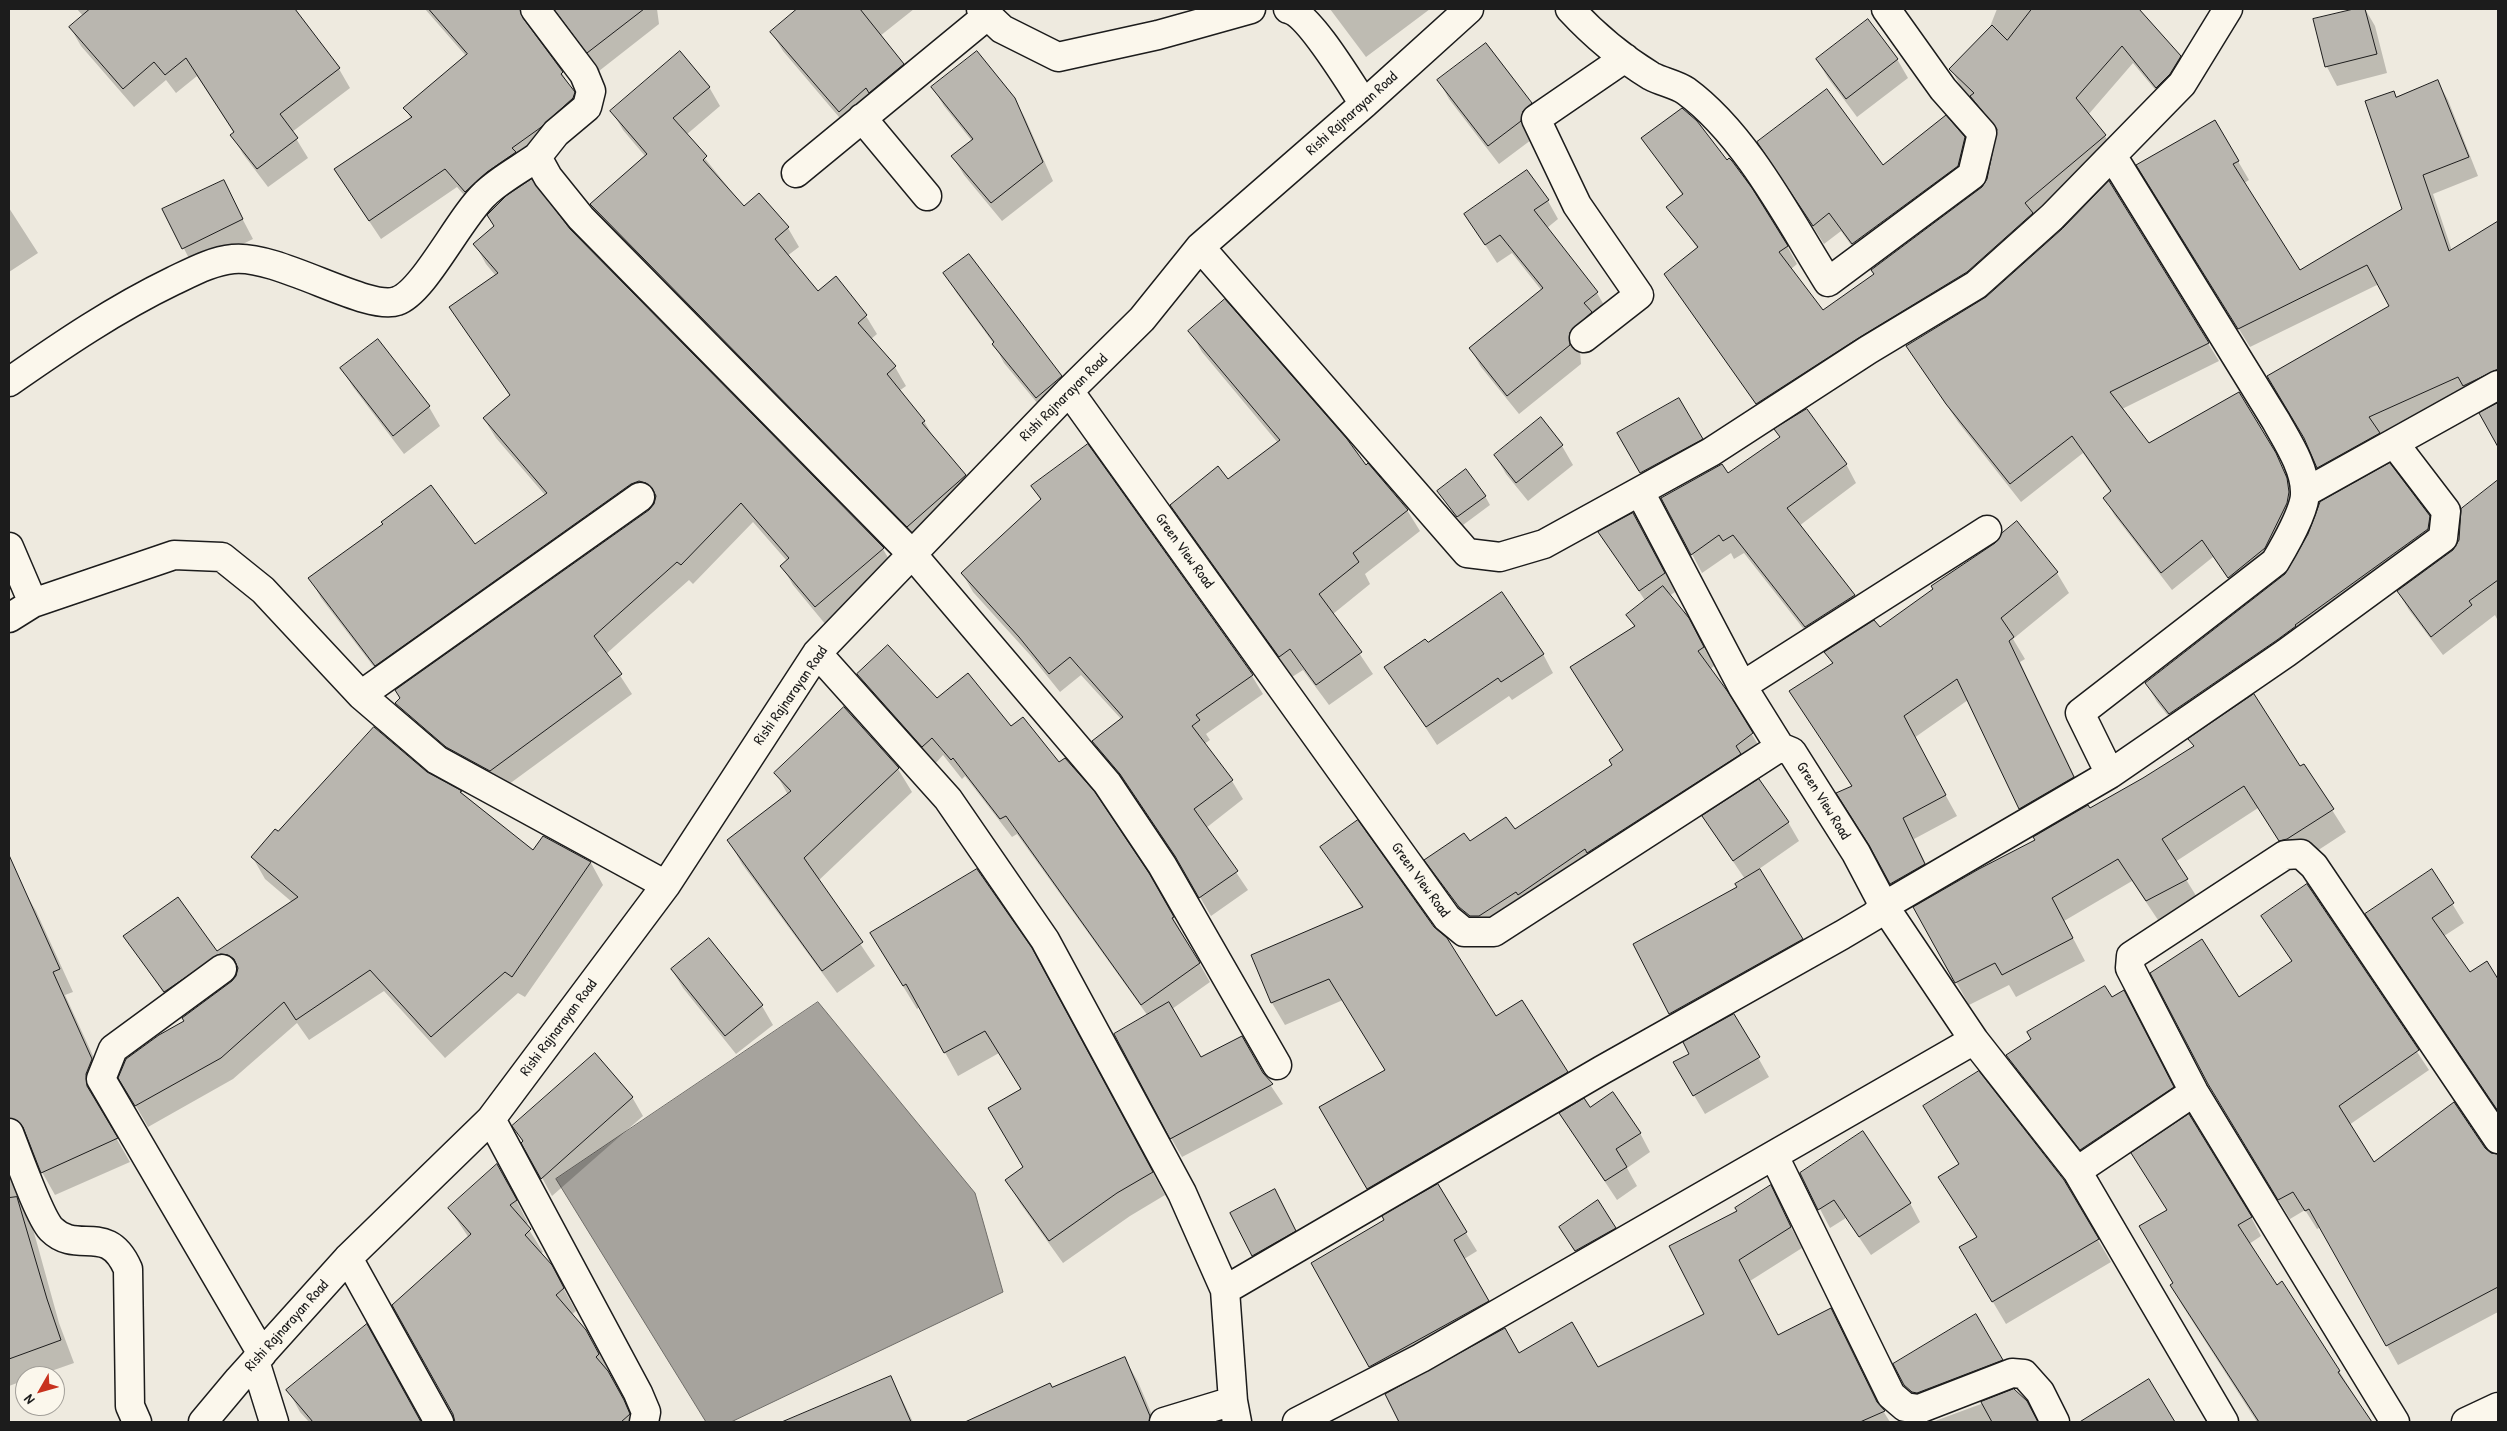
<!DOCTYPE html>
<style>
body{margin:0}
#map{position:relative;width:2507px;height:1431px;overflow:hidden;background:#eeeadf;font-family:"Patrick Hand",sans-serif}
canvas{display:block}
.frame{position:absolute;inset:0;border:10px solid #1c1c1c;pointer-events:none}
.north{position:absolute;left:15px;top:1366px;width:50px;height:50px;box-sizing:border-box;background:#fbf7ec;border:1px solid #a29f99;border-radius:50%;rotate:232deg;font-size:14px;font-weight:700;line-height:20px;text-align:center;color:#1c1c1c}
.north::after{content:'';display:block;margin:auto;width:18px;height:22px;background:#c8321e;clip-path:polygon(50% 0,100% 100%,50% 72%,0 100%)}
</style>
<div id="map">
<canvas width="2507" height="1431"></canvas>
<div class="frame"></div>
<div class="north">N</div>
</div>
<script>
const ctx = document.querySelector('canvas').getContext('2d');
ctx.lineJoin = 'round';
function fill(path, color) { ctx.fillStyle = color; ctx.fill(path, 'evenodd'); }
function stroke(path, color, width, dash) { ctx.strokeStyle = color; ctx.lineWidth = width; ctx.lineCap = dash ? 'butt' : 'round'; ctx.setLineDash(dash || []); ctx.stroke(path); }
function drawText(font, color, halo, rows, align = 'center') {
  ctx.font = font + ' "Patrick Hand",sans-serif'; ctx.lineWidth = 4.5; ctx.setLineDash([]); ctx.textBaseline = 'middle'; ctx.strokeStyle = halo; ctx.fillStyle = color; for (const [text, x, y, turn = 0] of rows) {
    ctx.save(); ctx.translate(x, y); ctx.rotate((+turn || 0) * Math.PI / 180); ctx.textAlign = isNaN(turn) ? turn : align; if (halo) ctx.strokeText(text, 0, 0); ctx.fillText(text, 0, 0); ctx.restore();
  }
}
const water = new Path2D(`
 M818,1002l157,191 28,99 -272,130h-25l-150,-243z`);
const shadow = new Path2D(`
 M77,9h200l20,27 11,-8 31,41 11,19 -58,44 16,26 -40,29 -25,-33 -11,-19 2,-2 -37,-57 -21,17 -10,-13 -32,27 -53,-61 -11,-19 13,-11z
 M425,9h232l2,15 -60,47 -40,-53 -6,-5 -22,10 -1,7 32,43 23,39 -108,98 -20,-23 -76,52 -46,-69 76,-51 -6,-11 61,-52z
 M799,9h115l-34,27 23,29 11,18 -64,47 -67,-79 -11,-18z
 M1330,9h100l-64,48z
 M1997,9h140l12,11 31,37 10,18 -22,30 -35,-42 -45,52 17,21 10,18 -73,78 -274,189 -103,-147 33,-25 -30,-42 15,-11 -40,-58 144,108 10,18 -6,5 32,43 52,-37 107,-87 6,-8 9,-47 -23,-33 -13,-13 -10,-18 38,-40z
 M2359,9h6l10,17 12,47 -50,13 -10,-19 -13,-47z
 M1897,59l11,19 -51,39 -29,-39 -11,-18z
 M1439,81l92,23 11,18 -11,18 -32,24 -50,-65z
 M2438,82l10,18 30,76 -45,18 19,57 46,-28v169l-169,94 -23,-46 85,-133 -12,-23 -129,63 -101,-163 66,-62 34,58 -5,3 55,88 104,-61 -9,-118 3,6z
 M709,87l11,19 -34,29 58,72 44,21 11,19 -12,9 31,37 18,-15 30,38 11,18 -6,5 24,28 11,19 -7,5 25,30 11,19 30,36 11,19 -57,50 -317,-322 -11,-19 54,-48 -22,-26 -11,-19z
 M933,88l81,10 11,20 28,63 -51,40 -38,-46 -11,-18 19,-16 -28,-35z
 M1964,138l11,19 -111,106 -23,-32 -17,13 -65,-102 123,24z
 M223,182l30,57 -59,29 -30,-58z
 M2109,183l110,178 -97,48 27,36 90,-52 51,88 9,30 -59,85 -27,-39 -41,33 -57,-74 -11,-18 7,-5 -28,-40 -62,49 -63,-80 -51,-76 80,-48 76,-68z
 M1548,201l10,18 -11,9 50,65 11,19 -6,19 -22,20 1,13 -62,50 -38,-47 -11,-19 72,-57 -30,-38 -15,10 -32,-49z
 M9,208l29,45 -29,19z
 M569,230l314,319 11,19 -68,57 -33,-40 -11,-19 5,-5 -34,-39 -60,62 -4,-4 -83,74 26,40 -131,96 -93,-67 -12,-19 254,-193 6,-9 -6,-1 -263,183 -66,-86 -11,-20 75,-53 90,21 70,-51 -49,-57 -12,-19 26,-23 -59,-89 45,-31 -10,-12 -11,-20z
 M945,273l116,104 11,19 -24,20 -44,-53 -10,-19 -38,-52z
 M1190,331l176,136 41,43 13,21 -55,43 5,10 -37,30 40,60 -44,31 -26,-35 -11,7 -108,-151 -12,-21 56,-25 50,-37 -76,-91z
 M378,340l51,67 11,19 -36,28 -51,-67 -11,-18z
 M1679,399l33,59 -60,33 -33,-58z
 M1541,419l21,27 11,19 -45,36 -22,-27 -11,-19z
 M1087,446l165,230 11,18 -57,40 4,6 -6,4 28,37 11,18 -37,29 42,62 -37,26 -24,-41 -55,-82 -27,-33 -11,-18 28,-22 -41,-45 -21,17 -29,-36 -58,-64 -11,-19 79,-72 -8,-15z
 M1846,464l10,19 -57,43 55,70 11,19 -48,31 -73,-93 -10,6 -3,-6 -29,20 -10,-19 36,-79z
 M1439,491l46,5 5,9 -27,20z
 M2469,504l29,41v76l-3,-6 -52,40 -34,-45 -11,-18 59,-45 5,-37z
 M2429,516l11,20 -259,196 -24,-30 -11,-19z
 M1600,532l44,1 31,59 -6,4 30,43 15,27 -4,3 53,83 -234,161 -58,13 -45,-66 43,-17 45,-12 99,-65 11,-15 11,-123 -7,-13 18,-13z
 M2057,573l12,20 -56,46 12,20 -5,3 65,136 -53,31 -64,-129 -54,38 43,78 -43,23 22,46 -33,19 -26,-48 -25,-69 -61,-95 42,-27 -7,-12 53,-24z
 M1427,644l116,10 10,19 -41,27 -3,-4 -72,49 -51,-78z
 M858,674l79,26 74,28 137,146 62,108 -38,27 29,50 62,15 20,30 -101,53 -11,-19 -23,-122 -131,-182 -5,3 -47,-61 -3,3 -19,-24 -9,10 -65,-72z
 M844,709l54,60 14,23 -94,89 57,85 -38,27 -95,-129 -13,-23 59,-46 -12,-22z
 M2190,739l109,29 33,42 14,22 -46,30 -7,1 -35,-55 -83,54 25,40 -40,21 -28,-42 -68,40 21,40 -69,36 -7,-12 -40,20 -54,-97 229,-129 50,-32z
 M426,773l35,19 72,60 11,-15 47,26 12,22 -78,112 -7,-4 -73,65 -61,-67 -75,49 -12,-17 -64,56 -85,48 -28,-49 118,-102 -5,-1 -56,38 -52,-77 92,17 75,-51 -27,-23 -12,-21 25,-25z
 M1703,817l85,5 11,19 -40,28 53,90 -131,74 -46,-89 103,-57 7,-8z
 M1321,847l174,171 71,55 13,22 -199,116 -59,-103 65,-37 -43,-71 -58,25 -13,-22 -20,-48 110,-47z
 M2432,871l32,52 -20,13 25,37 17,-11 12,19v132l-131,-199z
 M2307,886l122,184 -80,55 25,39 113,-13 11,19v142l-100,53 -77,-138 -4,2 -12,-19 -15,9 -70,-115 18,-105 54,-37 -29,-46z
 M23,889l13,22 37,81 -8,3 40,87 -6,15 1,13 30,52 -75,33 -13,-23 -13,-30 -3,-2 -17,8v-253z
 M709,940l53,66 11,19 -37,29 -53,-66 -11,-18z
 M885,957l159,16 121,222 -35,21 -67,47 -43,-60 -13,-23 17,-12 -2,-78 -23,-37 -41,23 -38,-69 -3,2z
 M2111,999l23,11 50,96 -92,62 -74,-94 -11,-19z
 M1734,1015l35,62 -64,37 -30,-51 15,-9z
 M632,1097l11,19 -91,80 -38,-70z
 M1589,1109l51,24 10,19 -23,16 10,18 -20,14 -57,-86z
 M9,1167l24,62 26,94 15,40 -37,13h-12v4l-16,6z
 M1801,1173l109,30 10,19 -49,33 -25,-37 -16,10z
 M1940,1178l123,3 48,81 -105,62 -32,-54 3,-32z
 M1437,1186l40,65 -13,8 35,61 -118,65 -68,-121 73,-43z
 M1770,1187l32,61 -52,33 41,79 6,62h-396l-15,-27 132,-41 80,14 108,-54 32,-103z
 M510,1188l18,35 -2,2 17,27 -3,2 11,12 25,45 -5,4 28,38 36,69h-170l-16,-18 20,-166 -20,-30z
 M1285,1210l21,40 -42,24 -32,-61z
 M2251,1217l10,19 -12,8 28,42 62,85 32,51h-114l-75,-117 -11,-19 4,-3 -23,-37z
 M1615,1228l11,19 -39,22 -16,-23z
 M1830,1309l50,97 10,16h-53l-44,-94z
 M360,1330l58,92h-109l-9,-10 -12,-22z
 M1125,1359l13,23 17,40h-139l-9,-18 45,-15z
 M2002,1360l11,19 -97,25 -11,-19z
 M891,1377l22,45h-85l-7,-15z
 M2148,1381l25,41h-91z
 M2016,1391l10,11 12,20 -103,-1z`);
const building = new Path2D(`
 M90,9h205l45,59 -60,46 18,24 -41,31 -27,-34 4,-3 -48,-74 -21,17 -11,-13 -31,27 -54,-62z
 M429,9h91l3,9 40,54 -2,2 14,18 -2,6 -33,30 -28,20 4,4 -29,20 -22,20 -20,-23 -76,52 -35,-52 78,-52 -9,-9 64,-54z
 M554,9h90l-57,44z
 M797,9h63l44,55 -35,29 -3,-5 -27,24 -69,-80z
 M2032,9h107l42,47 -11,18 -14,14 -34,-42 -46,52 30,37 -81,68 8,10 -66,59 -107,65 -104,67 -92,-130 34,-27 -32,-40 17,-13 -42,-56 41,-30 15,13 30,39 2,-2 3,3 20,27 36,58 -9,6 44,58 51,-36 -3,-4 111,-83 5,-8 10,-50 -27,-33 4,-3 -25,-24 43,-44 15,15z
 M2354,9h11l12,45 -52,13 -12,-48z
 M1868,19l30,40 -52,40 -30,-40z
 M1486,43l46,60 -9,8 -2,10 -33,25 -51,-66z
 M680,51l30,36 -37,31 34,38 -4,4 41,46 15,-13 30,34 -14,12 43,52 18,-15 31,39 -9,8 38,43 -9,8 38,47 -3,2 44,52 -59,52 -317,-323 57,-50 -37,-43z
 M977,51l38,47 28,64 -52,41 -40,-47 22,-17 -42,-52z
 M2438,80l31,77 -46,18 26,76 49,-30v148l-35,17 -5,-9 -89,40 11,16 -63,35 -13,-30 -37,-62 122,-70 -22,-41 -129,64 -102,-164 79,-45 24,41 -6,3 67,106 102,-61 -37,-108 29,-10 2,6z
 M1827,89l56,76 63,-50 19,22 -7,29 -106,78 -23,-31 -16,13 -56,-84z
 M1527,170l22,30 -15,10 64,82 -14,11 8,9 -22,20v13l-63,51 -38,-48 74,-60 -43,-53 -15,10 -21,-31z
 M532,179l38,50 314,319 -69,59 -35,-41 9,-8 -48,-55 -60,62 -4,-3 -83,74 28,38 -132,97 -44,-24 -51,-44 5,-5 -5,-8 254,-180 5,-6 2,-8 -4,-8 -6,-5 -7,-2 -8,3 -256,182 -67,-88 75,-54 -2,-2 50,-37 44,59 72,-51 -64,-75 27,-23 -61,-88 49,-34 -25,-29 21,-18 -7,-11 19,-19z
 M224,180l19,39 -61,30 -20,-40z
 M2109,181l100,162 -99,49 39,51 90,-51 37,61 11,25 2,14 -2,11 -22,45 -37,30 -26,-38 -41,33 -58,-75 8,-7 -39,-55 -62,48 -64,-80 -40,-58 80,-49 76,-68z
 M969,254l93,122 -26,22 -44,-54 2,-2 -51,-69z
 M1225,299l122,140 19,26 2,-2 40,47 -55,43 6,9 -40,32 43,58 -46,33 -26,-36 -11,8 -109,-152 48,-39 10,13 52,-39 -92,-109z
 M378,339l52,67 -37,30 -53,-68z
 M1679,398l24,41 -63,34 -23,-40z
 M2498,403v44l-19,-34z
 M1807,409l40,55 -60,44 68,87 -50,32 -72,-92 -10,6 -4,-6 -28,20 -30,-57 61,-34 6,9 52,-36 -6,-8z
 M1541,417l22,28 -47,38 -22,-28z
 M1088,444l165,231 -57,40 4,5 -8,6 41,54 -39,29 44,62 -39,27 -24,-42 -55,-82 -28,-33 31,-24 -53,-60 -21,17 -30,-37 -58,-64 80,-74 -10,-13z
 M2390,463l40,53 -2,13 -133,96 1,1 -19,14 -108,74 -24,-31 140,-109 23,-40 12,-32z
 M1466,469l20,27 -29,21 -20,-26z
 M2498,480v100l-29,21 3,4 -41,32 -34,-46 56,-41 6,-10 2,-31z
 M1633,513l32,60 -26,18 -41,-59z
 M2017,521l41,51 -57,46 13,19 -5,4 65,136 -55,32 -62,-130 -53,37 42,79 -43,23 22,46 -35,20 -21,-39 -33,-52 16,-7 -63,-95 44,-28 -9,-11 50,-32 6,7 53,-38 -2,-3 64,-43 7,-10z
 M1663,586l26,32 15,29 -6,4 30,41 25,41 -17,13 5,8 -154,99 -2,-4 -67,46 -2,-3 -37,24h-9l-11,-9 -35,-47 40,-27 6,8 36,-24 9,12 97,-64 -3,-5 14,-10 -53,-83 65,-41 -9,-11z
 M1502,592l42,62 -43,28 -3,-4 -72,49 -42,-60 41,-28 3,3z
 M888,645l49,53 31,-25 43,53 12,-9 36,45 6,-4 30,34 54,81 25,44 -2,1 28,45 -59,42 -135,-189 -6,3 -47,-61 -2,2 -19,-22 -10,9 -65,-73z
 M2254,694l46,72 4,-2 30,45 -47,30 -8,2 -35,-55 -82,53 26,40 -42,22 -28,-42 -66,39 21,40 -71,37 -7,-12 -40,20 -42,-76 66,-38 56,-29 -2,-3 55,-32 2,3 53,-30 51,-32 -6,-7z
 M844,707l55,61 -95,90 59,84 -41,29 -95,-131 64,-49 -17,-18z
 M374,727l53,45 35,19 -2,1 73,58 10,-14 48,26 -79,115 -7,-5 -74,65 -61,-67 -74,50 -12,-18 -63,56 -86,48 -17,-28 8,-19 33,-24 25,-14 -2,-3 50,-37 4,-5 2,-8 -4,-9 -6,-4 -8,-1 -56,38 -41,-56 55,-39 39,54 81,-54 -47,-40 24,-28 3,2z
 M1759,779l30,43 -56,39 -31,-45z
 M1358,820l76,107 13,11 49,78 26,-16 46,72 -201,117 -48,-82 66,-37 -56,-91 -58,24 -20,-48 112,-48 -43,-60z
 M9,855l51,114 -7,3 39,87 -6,15 1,12 31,52 -77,35 -18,-46 -5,-6 -9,-3z
 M977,869l55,79 121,224 -36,21 -68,48 -44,-61 18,-13 -35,-59 33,-19 -36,-58 -41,22 -38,-69 -3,2 -33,-53z
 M1760,869l43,70 -134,75 -36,-70 104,-57 -2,-3z
 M2432,869l22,34 -22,15 38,54 17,-11 11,18v132l-133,-197z
 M2307,884l112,166 -80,56 35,56 80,-60 31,46 6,5 7,1v133l-112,59 -77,-137 -4,2 -12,-19 -15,8 -70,-116 -58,-111 52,-34 37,58 53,-36 -31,-45z
 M709,938l54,67 -38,31 -54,-67z
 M2105,986l7,11 12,-7 50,97 -94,63 -74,-95 25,-16 -4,-7z
 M1169,1002l32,55 41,-21 21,37 10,11 -103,55 -56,-105z
 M1734,1014l26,43 -67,39 -20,-34 16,-8 -6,-12z
 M595,1053l38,44 -92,82 -20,-36 2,-2 -11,-15z
 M1979,1071l85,109 35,59 -107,63 -33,-55 18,-10 -39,-60 21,-13 -36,-58z
 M1613,1092l28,41 -25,16 11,18 -22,14 -46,-68 25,-15 6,9z
 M2189,1114l63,103 -14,8 39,60 5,-4 58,90 -2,1 34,50h-113l-89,-137 3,-2 -34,-57 28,-16 -36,-57z
 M1863,1131l48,72 -52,34 -25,-37 -16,10 -18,-37z
 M497,1164l20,36 -7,5 21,24 -6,6 27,30 12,23 -8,7 30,35 13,24 -3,3 12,14 16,29 6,14 -9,8h-166l-2,-8 -61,-109 79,-71 -23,-26z
 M1438,1184l29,48 -13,8 35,61 -120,66 -58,-104 73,-43 -2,-4z
 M1771,1185l20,42 -52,33 39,75 53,-27 46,94 8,9 -25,11h-461l-14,-28 120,-66 14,25 53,-31 26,45 106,-53 -35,-68 68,-35 -2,-3z
 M1275,1189l21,42 -44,25 -22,-43z
 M17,1197l30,102 14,41 -52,19v-161z
 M1598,1200l18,28 -41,23 -16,-24z
 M1976,1314l27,46 -86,33 -5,-1 -8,-7 -11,-21z
 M367,1324l54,98h-108l-27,-32z
 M1125,1357l25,59 -1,6h-184l85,-39 2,4z
 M891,1376l20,46h-129z
 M2149,1379l26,43h-95z
 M2014,1389l13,12 11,21h-46l-11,-20z`);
const minor = new Path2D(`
 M535,9l49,65 7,17 -4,16 -31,26 -19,24 11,20 33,41 331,336 195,229 55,82 115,200
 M981,9l21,20 56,28 100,-22 93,-26
 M1288,9c21,5 62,74 76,95
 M1570,9c24,26 50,48 81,67 11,6 25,8 35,15 60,44 103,129 142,191l144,-107 10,-42 -39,-44 -57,-80
 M862,118l65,78
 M796,173l192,-158
 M1200,247l267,306 33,4 44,-13 167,-92 157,-102 108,-65 76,-68 130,-133 46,-75
 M1584,338l55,-43 -62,-90 -41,-86 89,-61
 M9,382c53,-37 106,-73 164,-101 19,-9 39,-20 60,-22 45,-5 134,53 164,42 27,-9 62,-83 88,-107 14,-14 35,-25 52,-37
 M1069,391l378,527 17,14h30l286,-185 12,5 64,101 28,53 226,-132 176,-121 157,-115 3,-27 -52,-68
 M1640,492l102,194 38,61
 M2306,492l192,-107
 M9,547l24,56
 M9,618l24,-15 141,-48 48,2 41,33 98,105 76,65 229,125
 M817,653l131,146 97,141 137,253 43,97 8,111 4,21
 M1742,686l245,-156
 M361,695l279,-198
 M2110,774l-30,-61 195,-151c9,-15 31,-53 30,-70 0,-24 -18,-51 -29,-71l-163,-264
 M222,969l-109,80 -12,30 161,275
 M1974,1040l103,131 117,-79
 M491,1119l147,274 8,19 -2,10
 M9,1133c8,20 30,83 42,96 27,27 56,-8 77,40l2,137 7,16
 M1774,1156l117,239 14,12 14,2 93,-36 12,1 16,18 15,30
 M2077,1171l147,251
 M348,1258l91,164
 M1225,1290l377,-220 240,-135 32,-19 10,-10 90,134 -553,318 -124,64
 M255,1361l19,61
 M203,1422l36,-43 109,-121 143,-139 175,-234 151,-232 252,-262 73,-72 58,-72 164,-143 105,-95
 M1164,1422l69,-21
 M2395,1422l-201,-330 -64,-124 1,-12 154,-101 16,-1 13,12 184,273
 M2466,1422l32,-15`);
const streetNames = [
 ["Rishi Rajnarayan Road",1352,114,-42],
 ["Rishi Rajnarayan Road",1064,398,-45],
 ["Green View Road",1184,551,54],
 ["Rishi Rajnarayan Road",791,696,-55],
 ["Green View Road",1823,801,58],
 ["Green View Road",1420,880,54],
 ["Rishi Rajnarayan Road",559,1028,-53],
 ["Rishi Rajnarayan Road",287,1326,-48]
];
fill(water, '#a6a39d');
stroke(water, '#6f6d69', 1);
fill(shadow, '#0003');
fill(building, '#b9b6af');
stroke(building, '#1c1c1c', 1);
stroke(minor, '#1c1c1c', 31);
stroke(minor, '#fbf7ec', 28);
drawText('15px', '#1c1c1c', '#fbf7ec', streetNames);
</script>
